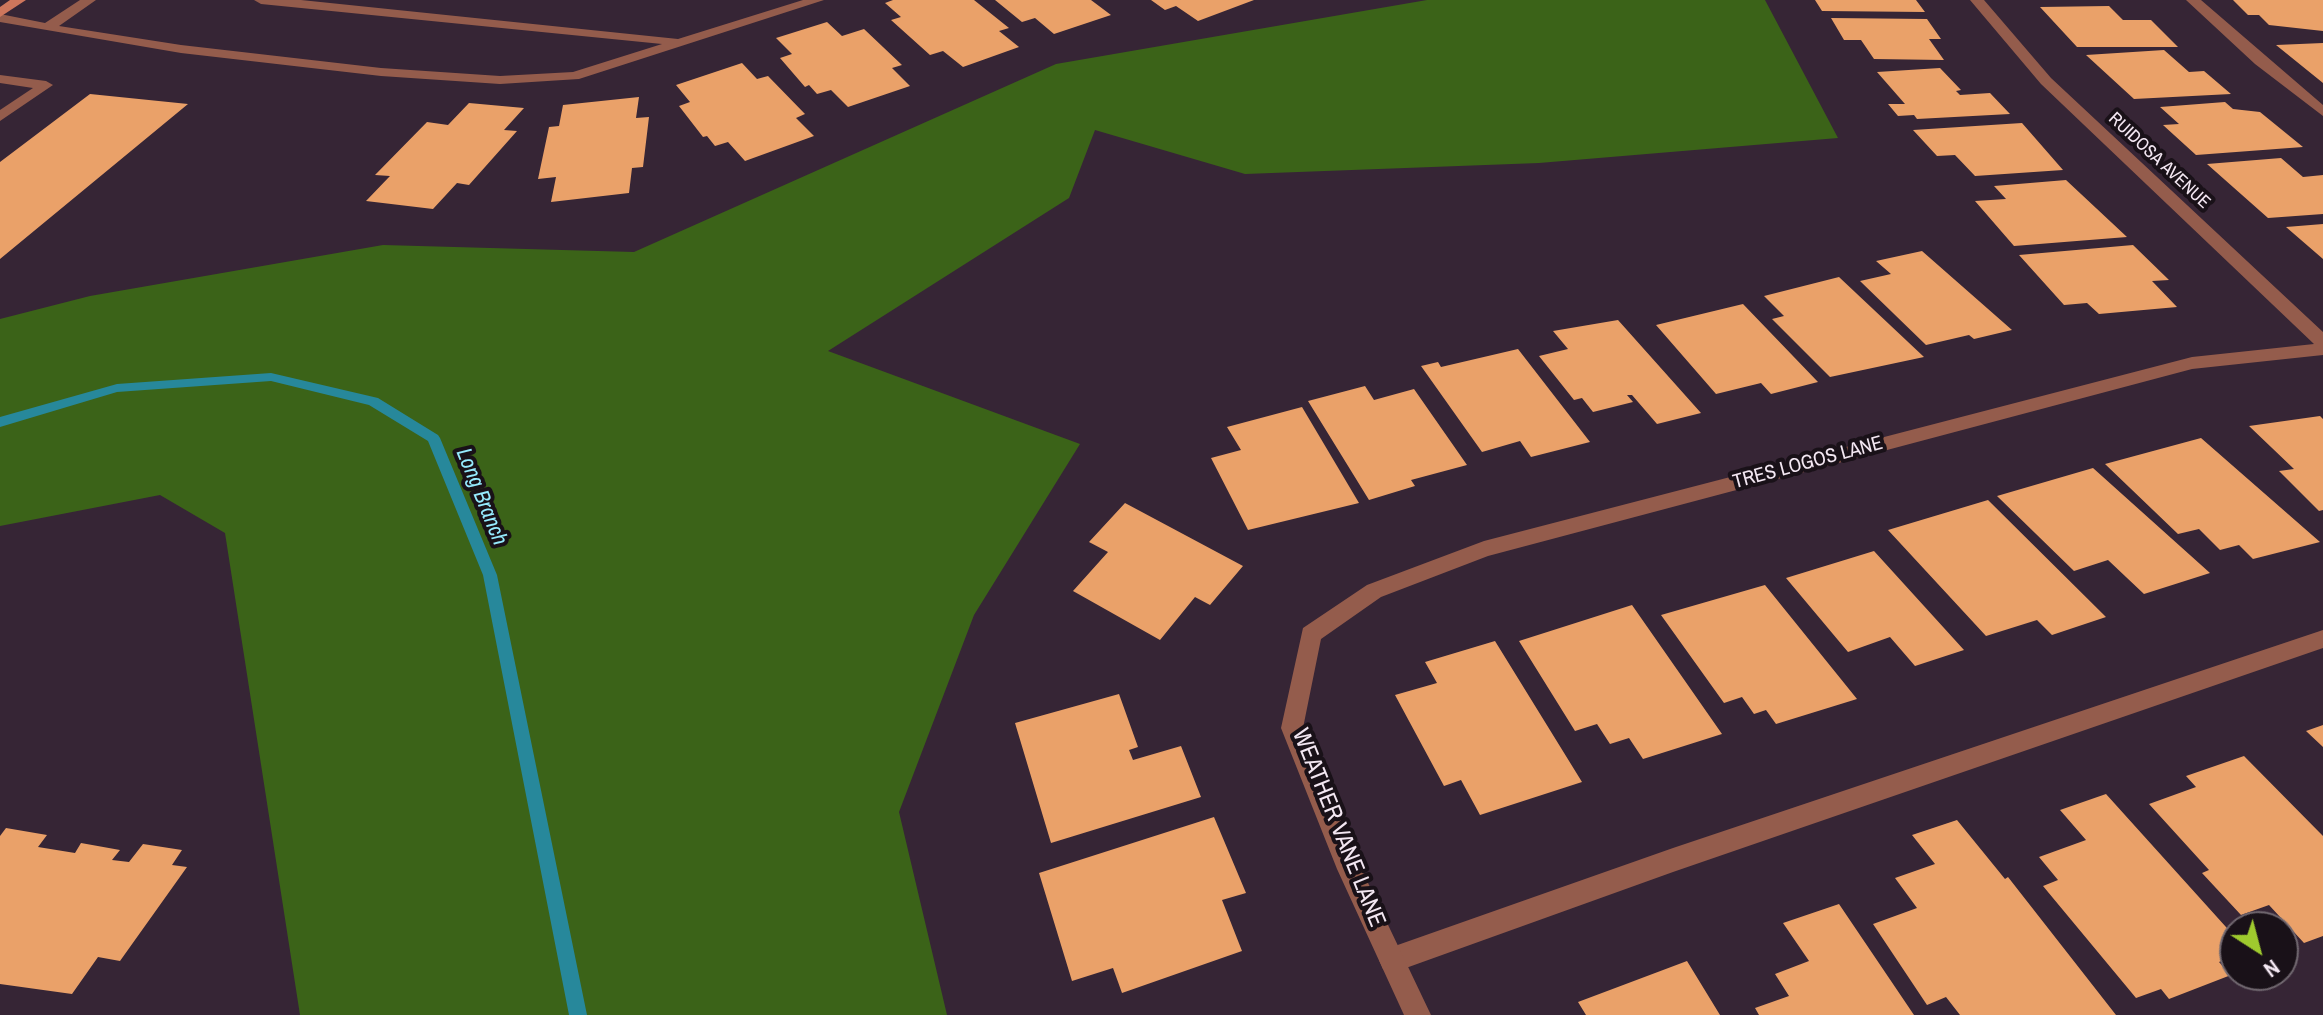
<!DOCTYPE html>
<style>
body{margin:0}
#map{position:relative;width:2323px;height:1015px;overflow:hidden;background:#362535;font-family:"Archivo Narrow",sans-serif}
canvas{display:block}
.north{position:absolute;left:2219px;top:911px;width:80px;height:80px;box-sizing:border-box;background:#191118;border:2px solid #70676f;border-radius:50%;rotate:144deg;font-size:22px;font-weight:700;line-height:32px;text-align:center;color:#f3e7f2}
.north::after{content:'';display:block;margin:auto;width:28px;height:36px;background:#9fca2e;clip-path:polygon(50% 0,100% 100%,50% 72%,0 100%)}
</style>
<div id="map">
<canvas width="2323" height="1015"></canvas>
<div class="north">N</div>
</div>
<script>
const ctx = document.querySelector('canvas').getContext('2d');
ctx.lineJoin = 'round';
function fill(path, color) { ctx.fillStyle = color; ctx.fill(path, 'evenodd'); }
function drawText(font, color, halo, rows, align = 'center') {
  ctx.font = font + ' "Archivo Narrow",sans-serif'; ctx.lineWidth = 8; ctx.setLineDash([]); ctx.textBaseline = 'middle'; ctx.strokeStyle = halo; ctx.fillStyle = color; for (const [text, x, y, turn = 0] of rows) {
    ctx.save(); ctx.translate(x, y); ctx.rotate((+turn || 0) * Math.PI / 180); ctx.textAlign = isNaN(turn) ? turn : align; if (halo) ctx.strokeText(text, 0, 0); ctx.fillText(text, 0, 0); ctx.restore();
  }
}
const forest = new Path2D(`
 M1427,0h338l73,138 -299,25 -294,11 -150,-44 -26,68 -241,153 252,93 -106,171 -75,197 48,203h-647l-75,-482 -65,-38 -160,31v-207l90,-23 293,-51 251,7 422,-188z`);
const stream = new Path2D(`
 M271,373l107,25 60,37 2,3 57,137 90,440h-18l-86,-440 -55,-134 -59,-36 -98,-24 -154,11 -117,35v-10l117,-33z`);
const building = new Path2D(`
 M893,0h81l35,28 -10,3 20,16 -56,20 -20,-16 -13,4 -39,-35 10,-3 -16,-14z
 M995,0h96l20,15 -57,19 -19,-16 -13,4z
 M1151,0h103l-56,21 -22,-15 -11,4z
 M1815,0h101l9,12 -103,-1z
 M2233,0h90v31l-54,-6 -10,-10h-11z
 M2109,6l14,14h28l27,27h-101l-37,-40z
 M1831,18l96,1 14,20h-12l15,21 -70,-1 -13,-19h-17z
 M827,22l15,14 22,-7 38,36 -10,3 18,18 -62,21 -17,-17 -14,4 -8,-9 -4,2 -25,-29 12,-4 -16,-16z
 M2323,43v40l-47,-38z
 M2164,50l25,22 15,-1 27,23 -97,5 -48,-44z
 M742,63l15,16 11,-3 37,38 -9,4 18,18 -69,25 -17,-19 -13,4 -8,-10 -4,1 -24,-31 11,-4 -14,-17z
 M1940,68l21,22 -5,1 4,4 30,-2 20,21 -93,5 -3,-4 -16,1 -10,-12h17l-28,-32z
 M90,94l98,10 -188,155v-97z
 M639,97l-3,21 13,-1 -6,50 -11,1 -3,25 -78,9 5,-25 -18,2 11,-52 10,-1 4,-21z
 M2225,102l8,7 27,3 43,35 -107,8 -33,-30 16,-1 -19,-17z
 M469,103l55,5 -20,22 13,1 -48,54 -12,-2 -24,26 -67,-8 24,-25 -15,-1 52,-53 21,3z
 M2022,123l41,47 -88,6 -20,-21 -18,1 -24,-26z
 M2281,158l22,19 20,-2v39l-55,4 -61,-54z
 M2066,180l61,57 -113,9 -39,-45 31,-2 -12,-13z
 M2323,224v35l-37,-32z
 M2133,245l36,35 -17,1 25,26 -78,7 -12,-11 -23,2 -45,-50z
 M1922,251l90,79 -38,9 -5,-4 -43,10 -66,-64 31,-7 -15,-13z
 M1839,277l85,80 -94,20 -58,-58 12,-3 -20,-20z
 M1743,304l75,78 -47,12 -10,-11 -45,11 -60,-69z
 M1618,320l83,93 -44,11 -25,-29h-5l6,7 -40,10 -11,-14 -8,2 -35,-44 29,-7 -15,-18z
 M1518,349l72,93 -59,15 -11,-16 -38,11 -61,-86 17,-4 3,5z
 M1365,386l9,14 40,-11 53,76 -56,15 4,6 -46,14 -61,-99z
 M1302,407l57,96 -111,27 -37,-72 30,-8 -14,-23z
 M2320,416l3,3v91l-4,1 -40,-40 15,-2 -45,-43z
 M2201,438l119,104 -67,17 -14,-14 -19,5 -21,-21 -21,5 -73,-70z
 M2093,468l117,105 -66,21 -36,-34 -34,11 -77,-75z
 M1988,500l118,117 -54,18 -15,-15 -51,16 -98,-106z
 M1125,503l118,63 -33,39 -15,-8 -35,43 -87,-49 35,-39 -19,-10z
 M1874,551l90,99 -49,16 -25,-29 -42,15 -62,-74z
 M1765,585l92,114 -81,25 -10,-14 -12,4 -12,-17 -18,6 -63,-88z
 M1632,605l90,129 -79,25 -14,-21 -19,6 -13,-20 -22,7 -56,-90z
 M1495,641l87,141 -102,33 -19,-35 -17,6 -49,-91 42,-12 -12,-21z
 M1119,694l19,53 -9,3 4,10 48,-14 20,51 -150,46 -36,-120z
 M2323,725v22l-17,-16z
 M2244,756l79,80v100l-19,7 -35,-38 -28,10 -39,-42 7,-3 -60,-66 47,-17 -10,-11z
 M2106,794l129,143v19l-16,6 12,13 -62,24 -8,-10 -25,9 -93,-112 15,-6 -19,-23 47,-17 -26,-30z
 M1214,817l32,76 -24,7 20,51 -120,42 -9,-25 -41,13 -33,-108z
 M1957,820l48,59 3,-2 108,138h-156l-14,-18 -19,8 -54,-81 44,-16 -22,-30 40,-14 -23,-29z
 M6,828l41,7 -9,12 37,6 6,-10 39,7 -8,10 17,2 14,-18 39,6 -10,15 15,2 -67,94 -22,-4 -26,37 -72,-10v-148z
 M1839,904l75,111h-155l-4,-7 34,-12 -14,-22 34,-13 -26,-38z
 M1687,961l33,54h-134l-8,-13z`);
const service = new Path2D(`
 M80,0h16l-37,26 122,19 200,23 119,8 73,-4 89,-28 -401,-40 -7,-4h47l377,39 125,-39h21l-245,79 -79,5 -119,-8 -200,-23 -181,-31v-8l45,9z
 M2186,0h15l122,105v11l-68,-52z
 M0,75l46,6 7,4 -53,36v-11l33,-22 -33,-5z
 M2323,630v18l-650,224 -281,101 -9,-4 -4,-9 4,-9 9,-4 281,-99z`);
const minor = new Path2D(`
 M1970,0h14l67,78 272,254v23l-131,14 -704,187 -107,41 -60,42 -18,89 56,136 72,151h-27l-67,-146 -56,-141 22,-100 64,-43 117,-44 708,-184 122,-13 -273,-260z`);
const secondary = new Path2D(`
 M10,0h16l-26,17v-10z`);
const farStreetnames = [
 ["RUIDOSA AVENUE",2159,161,43]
];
const streetNames = [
 ["TRES LOGOS LANE",1808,463,-15]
];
const waterNames = [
 ["Long Branch",481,497,68]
];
const nearStreetnames = [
 ["WEATHER VANE LANE",1338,828,68]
];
fill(forest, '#3b6318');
fill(stream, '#27889b');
fill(building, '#eaa169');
fill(service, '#945c4c');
fill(minor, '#945c4c');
fill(secondary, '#ce765c');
drawText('18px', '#f3e7f2', '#191118', farStreetnames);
drawText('20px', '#f3e7f2', '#191118', streetNames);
drawText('italic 22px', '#96ebfe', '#191118', waterNames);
drawText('24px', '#f3e7f2', '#191118', nearStreetnames);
</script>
